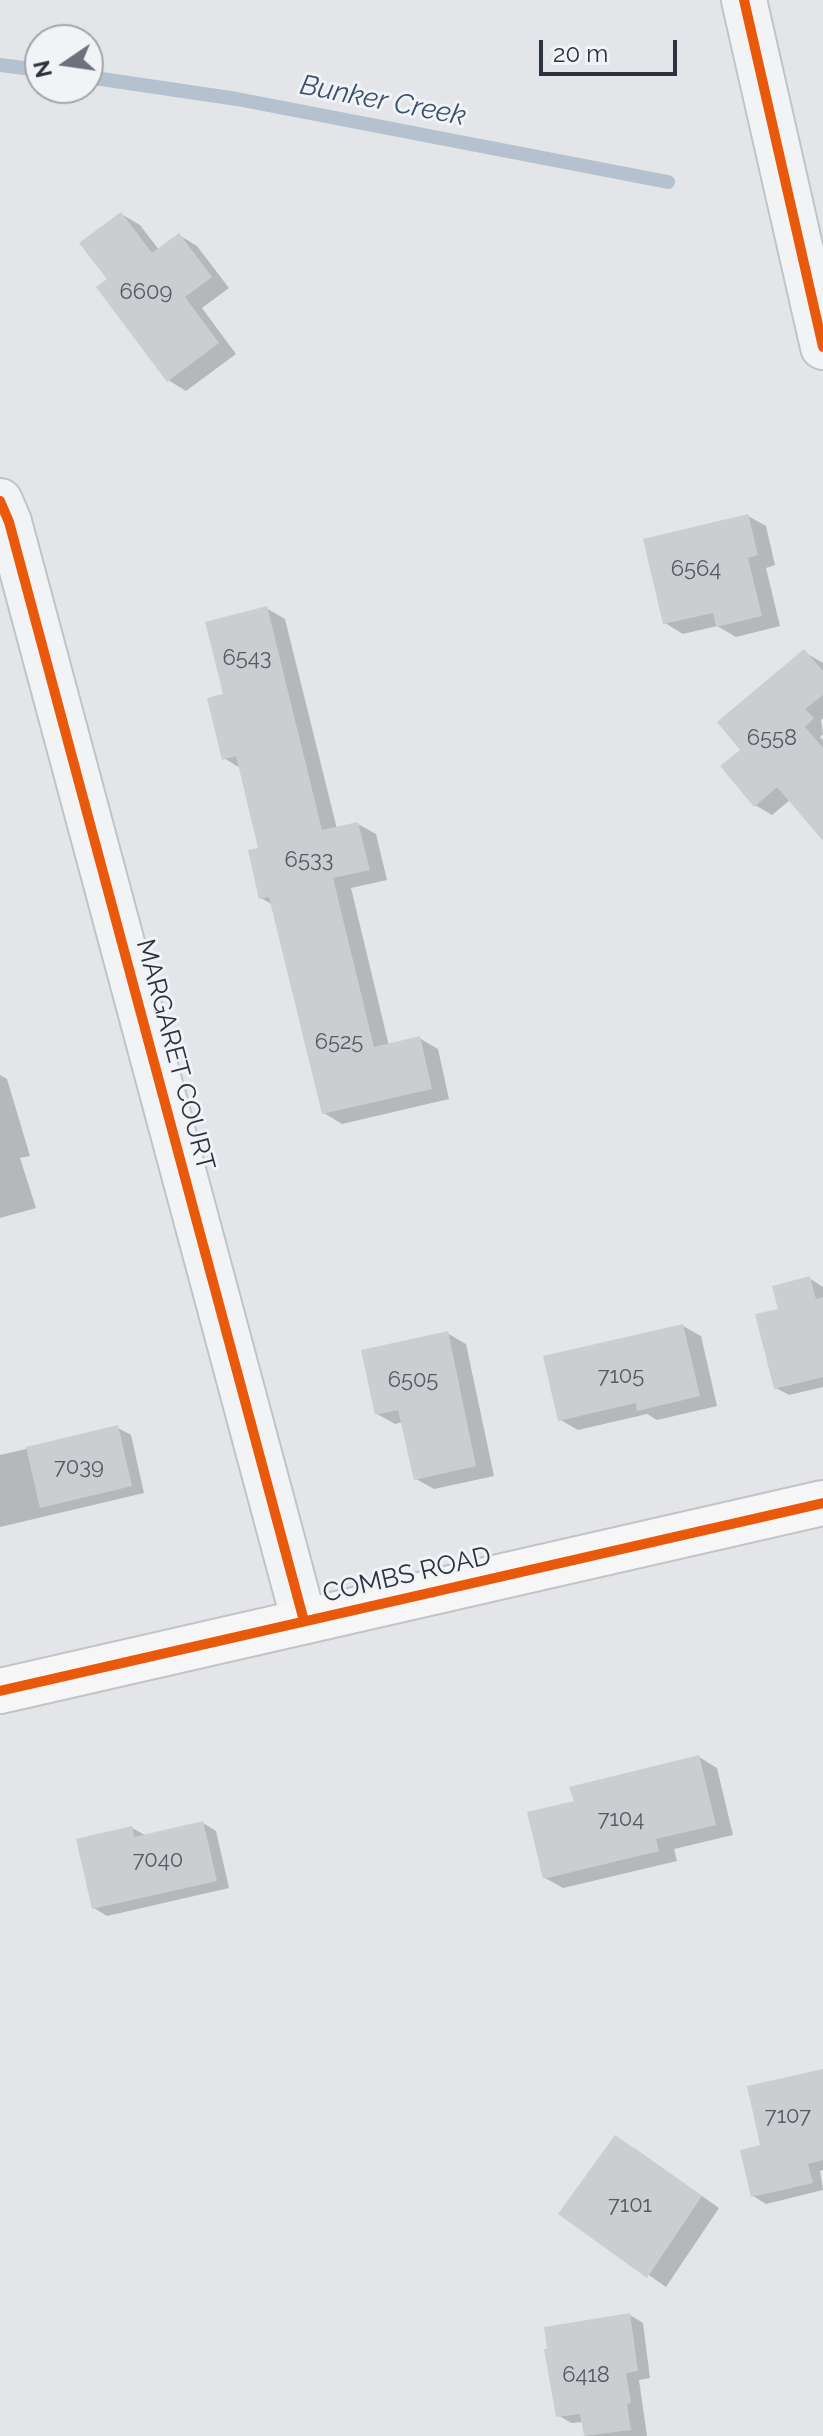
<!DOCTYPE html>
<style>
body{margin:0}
#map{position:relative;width:823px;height:2436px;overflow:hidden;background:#e3e5e8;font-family:Raleway,sans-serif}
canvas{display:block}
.north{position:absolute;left:24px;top:24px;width:80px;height:80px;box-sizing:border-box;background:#f1f3f6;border:2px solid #a2a6ad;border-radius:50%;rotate:257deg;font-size:22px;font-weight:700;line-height:32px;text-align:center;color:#2c333f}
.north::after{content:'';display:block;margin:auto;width:28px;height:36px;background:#6c717a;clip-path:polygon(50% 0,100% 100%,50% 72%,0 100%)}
.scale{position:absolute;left:539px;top:40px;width:138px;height:36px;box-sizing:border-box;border:4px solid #2c333f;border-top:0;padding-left:10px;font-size:24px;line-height:28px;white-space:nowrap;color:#2c333f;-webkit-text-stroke:6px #f1f3f6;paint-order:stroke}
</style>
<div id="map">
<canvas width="823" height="2436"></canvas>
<div class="north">N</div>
<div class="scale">20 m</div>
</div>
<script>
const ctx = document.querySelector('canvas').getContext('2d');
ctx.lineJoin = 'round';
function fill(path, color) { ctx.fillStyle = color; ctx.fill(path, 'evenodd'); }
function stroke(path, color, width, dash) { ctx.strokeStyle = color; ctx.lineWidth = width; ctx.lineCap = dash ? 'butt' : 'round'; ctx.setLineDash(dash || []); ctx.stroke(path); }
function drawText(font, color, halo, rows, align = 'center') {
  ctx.font = font + ' Raleway,sans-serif'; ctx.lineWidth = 6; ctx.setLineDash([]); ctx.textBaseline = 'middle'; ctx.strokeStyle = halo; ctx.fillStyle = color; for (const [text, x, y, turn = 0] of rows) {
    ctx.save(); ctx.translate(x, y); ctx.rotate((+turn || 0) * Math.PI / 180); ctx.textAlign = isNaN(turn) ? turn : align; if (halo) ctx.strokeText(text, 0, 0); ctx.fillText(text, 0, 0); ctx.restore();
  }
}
const shadow = new Path2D(`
 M121,214l19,11 19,25 20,-15 18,11 32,42 -27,20 34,46 -50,37 -18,-11 -59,-101z
 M748,516l18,10 9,39 -9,3 14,58 -44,11 -19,-11 -34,8 -18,-11z
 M266,608l19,11 52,210 21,-5 18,10 11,46 -36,8 38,158 30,-8 19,11 11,50 -107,25 -18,-11 -51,-208 -12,-7v-49l-21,-81 -16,-10 1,-63z
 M804,652l19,11v55l-2,2 2,14 -3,3 3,3v98l-33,-38 -18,15 -17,-10 -13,-55z
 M0,1075l7,4 23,77 -10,2 16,50 -36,10z
 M809,1278l14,9v100l-34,8 -13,-7 4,-78z
 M683,1326l18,10 16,70 -60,14 -10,-6 -69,16 -19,-11z
 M447,1333l19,11 28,132 -60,13 -18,-10 -13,-57 -8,2 -18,-10z
 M118,1428l13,7 13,58 -144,34v-72z
 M699,1757l18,11 16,67 -59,14 3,12 -114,27 -18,-10 31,-75z
 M203,1823l13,8 13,57 -122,28 -13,-8 38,-80 13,7z
 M823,2071v99l-3,1 3,19 -57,14 -13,-8 10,-50z
 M634,2148l85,60 -53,79 -105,-74z
 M630,2315l13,8 7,55 -11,2 8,56h-61l-2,-14 -13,1 -13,-8z`);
const stream = new Path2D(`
 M0,65l40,5
 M88,77l149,22 431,83`);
const building = new Path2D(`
 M121,212l31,41 27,-20 33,44 -27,20 34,46 -52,39 -71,-95 11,-8 -28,-36z
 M748,514l10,41 -10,3 14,58 -46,11 -3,-14 -50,11 -20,-85z
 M267,606l55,224 36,-8 12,48 -37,8 41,169 46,-11 12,53 -110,25 -53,-217 -10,2 -11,-49 10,-2 -22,-92 -14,4 -15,-62 16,-4 -18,-72z
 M804,649l19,22v24l-18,14 9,9 -9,9 18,21v93l-46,-54 -23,20 -34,-41 20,-16 -23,-28z
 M810,1276l6,23 7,-2v80l-49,12 -19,-75 23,-5 -6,-23z
 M683,1324l17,72 -63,15 -1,-8 -78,18 -15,-65z
 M448,1331l28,135 -62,14 -16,-70 -23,5 -14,-65z
 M118,1425l14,61 -92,22 -14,-61z
 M699,1755l17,70 -60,14 3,12 -116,28 -16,-67 47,-11 -5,-14z
 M203,1821l14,60 -125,28 -16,-70 56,-13 2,11z
 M823,2069v91l-15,4 5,19 -62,14 -11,-47 20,-5 -13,-59z
 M615,2135l87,61 -55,82 -89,-64z
 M630,2313l8,58 -12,2 5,30 -4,1 4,26 -47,6 -4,-22 -24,3 -12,-68h3l-3,-22z`);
const street = new Path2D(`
 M744,0l79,347
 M0,501l9,21 295,1099`);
const secondary = new Path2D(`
 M0,1691l823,-188`);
const cycleway = new Path2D(`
 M744,0l79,347
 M0,501l9,21 295,1099
 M0,1691l823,-188`);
const numberNames = [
 ["6609",146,292],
 ["6564",696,569],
 ["6543",247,658],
 ["6558",772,738],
 ["6533",309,860],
 ["6525",339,1042],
 ["7105",621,1376],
 ["6505",413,1380],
 ["7039",79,1467],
 ["7104",621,1819],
 ["7040",158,1860],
 ["7107",788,2116],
 ["7101",630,2205],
 ["6418",586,2375]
];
const streetNames = [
 ["MARGARET COURT",175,1055,75],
 ["COMBS ROAD",407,1575,-13]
];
const waterNames = [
 ["Bunker Creek",383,101,11]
];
fill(shadow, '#0003');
stroke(stream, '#b5c1cf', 14);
fill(building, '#cccdd0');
stroke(street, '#c2c3c6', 48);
stroke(secondary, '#c2c3c6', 48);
stroke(street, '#f2f3f4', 44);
stroke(secondary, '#f6f6f6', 44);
stroke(cycleway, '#e8590c', 10);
drawText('22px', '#555a64', null, numberNames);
drawText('26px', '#2c333f', '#f1f3f6', streetNames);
drawText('italic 28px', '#3b516e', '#f1f3f6', waterNames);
</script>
